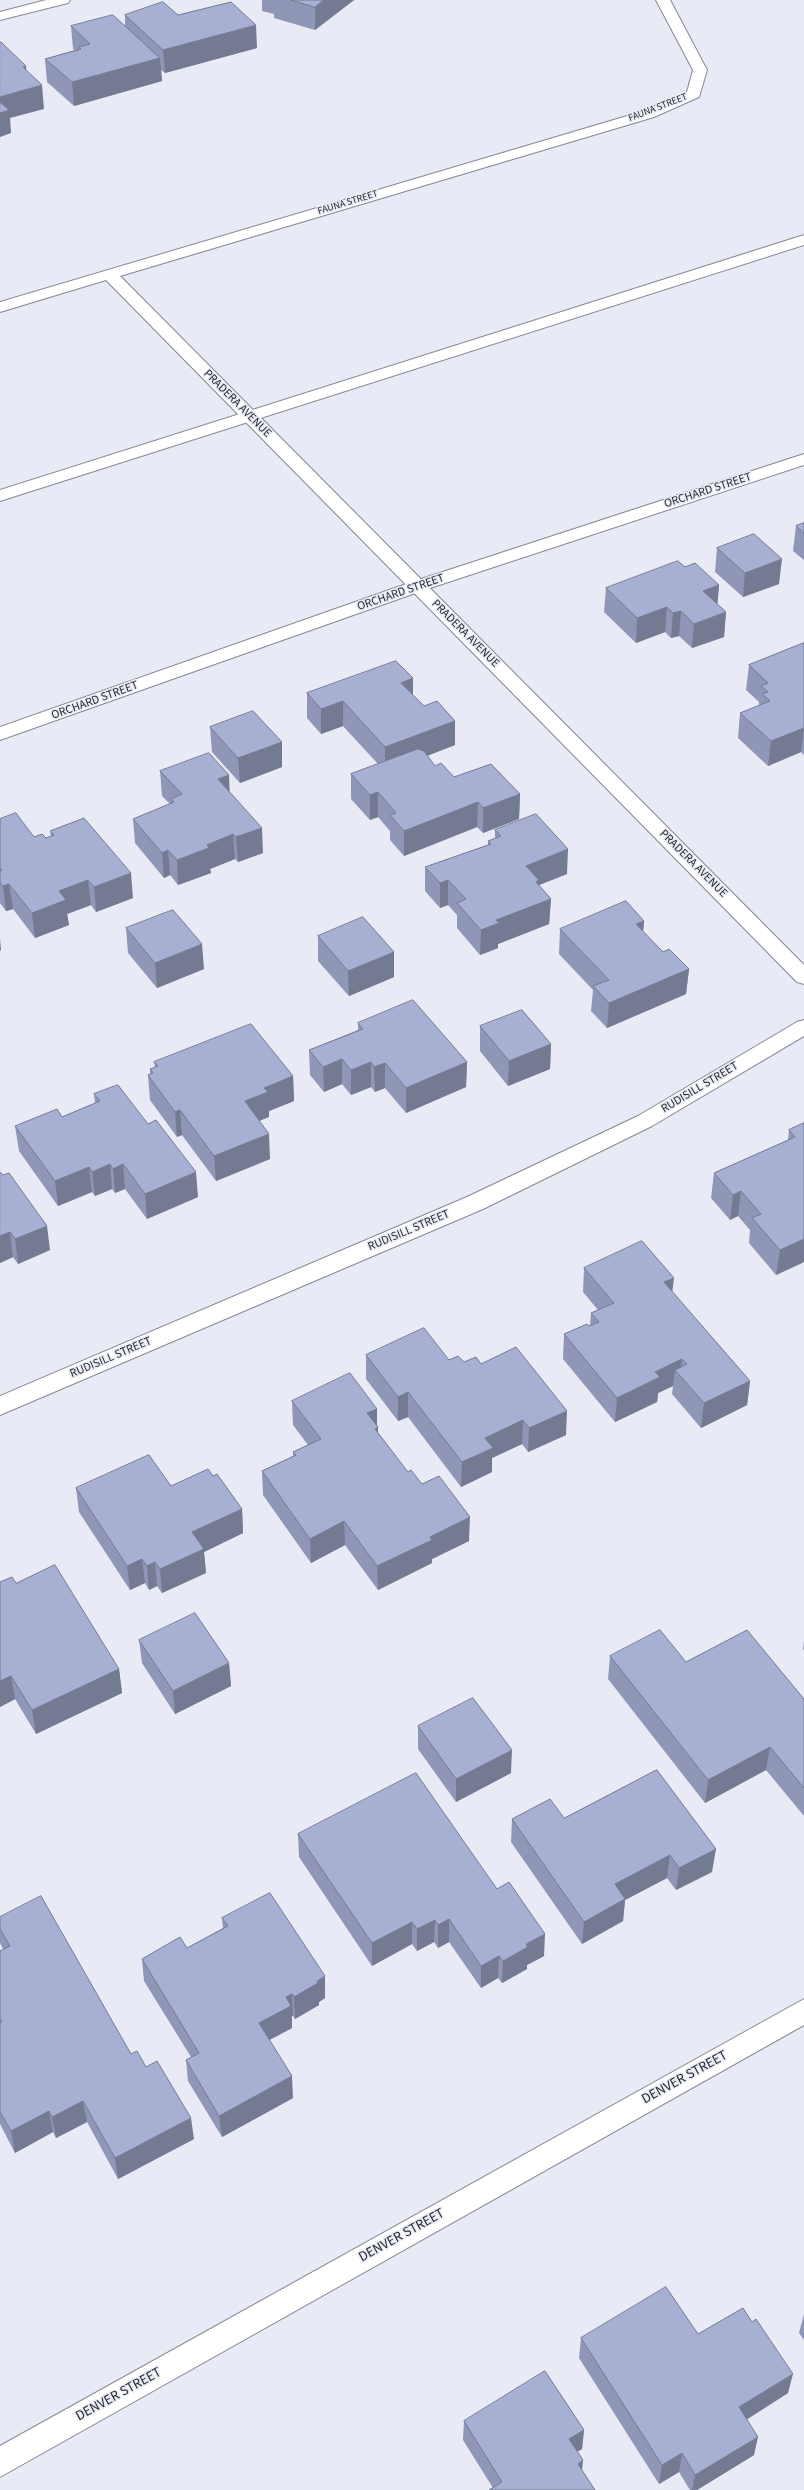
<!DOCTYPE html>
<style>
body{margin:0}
canvas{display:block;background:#e8ebf5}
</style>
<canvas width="804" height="2490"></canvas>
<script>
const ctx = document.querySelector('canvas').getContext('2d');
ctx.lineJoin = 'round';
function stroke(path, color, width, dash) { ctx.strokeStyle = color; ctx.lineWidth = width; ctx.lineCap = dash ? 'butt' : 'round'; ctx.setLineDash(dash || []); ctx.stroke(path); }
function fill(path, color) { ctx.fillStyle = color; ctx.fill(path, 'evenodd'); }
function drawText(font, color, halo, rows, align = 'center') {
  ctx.font = font + ' "Source Sans 3",sans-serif'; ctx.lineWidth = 3; ctx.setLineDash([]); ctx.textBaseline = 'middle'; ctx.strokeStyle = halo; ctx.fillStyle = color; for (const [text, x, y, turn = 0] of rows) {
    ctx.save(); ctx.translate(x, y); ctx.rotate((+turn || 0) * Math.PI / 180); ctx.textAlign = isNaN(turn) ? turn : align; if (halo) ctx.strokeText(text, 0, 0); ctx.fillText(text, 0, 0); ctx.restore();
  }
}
const service = new Path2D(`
 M804,235v10l-804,256v-11z`);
const minor = new Path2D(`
 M46,0h24l-2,3 -68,17v-8z
 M656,0h14l37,70 -8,27 -45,20 -534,159 684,689v19l-7,-2 -691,-702 -106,32v-10l644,-191 43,-19 6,-22z
 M804,1020v16l-152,90 -169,83 -483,206v-19l467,-199 171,-81 159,-94z
 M804,1999v26l-804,452v-31z`);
const tertiary = new Path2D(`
 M804,454v11l-380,125 -424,150v-13l412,-145z`);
const wall = new Path2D(`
 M262,0h92l-39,30 -41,-12v-4l-12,-3z
 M125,15h53l79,33 -92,25 -4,-3 1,11 -88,25 -27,-24 -2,-23 30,-9 -2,-1 -2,-23h54z
 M804,523v37l-11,-9 3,-25z
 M717,548l62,36 -36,13 -28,-25z
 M685,567l34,18 -2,19 9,8 -2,25 -32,11 -13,-12 -8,2 -6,-6 -29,11 -32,-31 2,-24z
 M804,643v112l-3,-3 -33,14 -30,-28 2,-25 19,-7v-4l-13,-12 3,-25z
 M413,678v17l11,11 31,15v24l-28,11 8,10 19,11 66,17 -1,25 -36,14 -6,-6 -73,29 -14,-16v-9l-12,-14 -8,3 -19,-21v-25l27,-10 -35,-38 -22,8 -14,-16v-25z
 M210,727l72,15v25l-42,16 -28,-31z
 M160,771l69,21 34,61 -25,9 -3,-3 -25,10 1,4 -33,12 -8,-10 -6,3 -29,-35 -2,-24 37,-15 -8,-8z
 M0,819l34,18 12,1 5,-2 -1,-5 83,67 -37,14 -5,-7 -24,9 2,11 -34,13 -22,-29 -7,2 -6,-8z
 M495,830l72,44 -28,11 12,14 -2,25 -51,20v4l-18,7 -23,-27v-13l-9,-10 -8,3 -15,-17v-24l63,-22v-4l7,-2z
 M644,921l-1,11 20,20 26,17 -3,25 -79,34 -16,-17 2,-21 -34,-36 1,-25z
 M126,928l78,41 -47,19 -29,-35z
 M318,936l76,41 -45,19 -31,-35z
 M358,1023l109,39 -1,25 -60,26 -21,-25 -10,4 -4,-5 -20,8 -9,-11 -18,8 -14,-17 -1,-25 49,-20z
 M480,1026l71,18 -1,25 -42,17 -28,-35z
 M154,1062l139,14 1,25 -25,10v6l-10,4 11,38 -54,22 -34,-46 -5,2 -27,-37 -2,-25 2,-1v-5l5,-2z
 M94,1094l104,103 -51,22 -22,-30 -10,4 -3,-4 -17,7 -3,-4 -34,14 -39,-55 -4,-25 47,-9 33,-14z
 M804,1123v139l-28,13 -27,-32 1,-13 -12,-14 -8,4 -19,-22 3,-25 74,-33 1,-10z
 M0,1172l50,78 -32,14 -5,-7 -13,6z
 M584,1268l88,24 78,89 -3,24 -46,23 -29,-34 1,-8 -15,7 -1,9 -42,20 -52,-63 1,-25 26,-8 1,-13 7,-3 -15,-18z
 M366,1355l83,5 15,2 17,2 85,71 -38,17 -6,-8 -30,14v14l-31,15 -53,-70 -10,4 -32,-42z
 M292,1401l85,8v17l1,7 30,39 14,12 47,57 -37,18v4l-54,27 -33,-45 -34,18 -48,-68 -1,-24 31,-15v-4l15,-7 -15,-20z
 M213,1476l29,33 1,24 -39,19 2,21 -44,20 -5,-7 -8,4 -4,-7 -15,7 -51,-78 -3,-24 95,-2z
 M16,1583l103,86 3,24 -86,41 -21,-35 -15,8z
 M139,1640l90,23 2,23 -56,28 -33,-51z
 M804,1641v9l-1,-1z
 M610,1656l194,43v117l-38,-46 -61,33 -97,-124z
 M418,1726l93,47 -55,29 -38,-53z
 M657,1770l55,102 -36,18 -9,-12 -42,22 -2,21 -41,23 -71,-102 1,-23 52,-1z
 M298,1834l246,122 -17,9v4l-25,14 -4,-5 -17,10 -32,-46 -11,6 -4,-6 -17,9 -5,-7 -40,22 -73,-109z
 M0,1917l131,137 15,13 48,72 -76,40 -31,-57 -31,16 -3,-6 -38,21 -15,-29v-173l3,-2 -3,-6z
 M222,1918l103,80 -6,4v3l-24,14 -2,-3h-1v12l-23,12 24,58 -71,39 -34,-56 -2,-21 5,-3 -47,-76 -2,-22 45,-11 36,-20z
 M804,2314v26l-5,-7z
 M698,2334l90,59 -41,26 7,36 -57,35h-7l-11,-18 -20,12 -80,-126 2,-20z
 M464,2421l120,9 -2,19 -5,3 6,8 -1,10 -89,18 -30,-48z`);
const shadedWall = new Path2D(`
 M324,0h30l-39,30v-23z
 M256,25l1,23 -92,25 -2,-23z
 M160,58l2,23 -88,25 -2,-24z
 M26,66l2,23 14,-4 2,24 -34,9 1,15 -11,4v-40l23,-30z
 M782,559l-3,25 -36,13 2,-24z
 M719,585l-2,25 -14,-19z
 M667,607l-2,25 -29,11 1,-25z
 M681,611l-2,25 -8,2 2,-25z
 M726,612l-2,25 -32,11 2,-24z
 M413,678v25l-12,-20z
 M343,701v25l-22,8v-25z
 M455,721v24l-70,27v-25z
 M804,728l-3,24 -33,14 3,-25z
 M282,742v25l-42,16 -2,-25z
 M229,775l1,25 -12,-21z
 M378,792v25l-8,3v-25z
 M520,794l-1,25 -36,14v-25z
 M478,802l-1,25 -73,29v-25z
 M262,828l1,25 -25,9 -2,-25z
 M233,834l2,25 -25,10 1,4 -33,12 -1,-25 30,-15z
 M568,849l-1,25 -28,11 -1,18 13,-4 -2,25 -51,20v4l-18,7 1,-25 15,-10 30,-54z
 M168,850l2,25 -6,3 -2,-25z
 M131,873l2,25 -37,14 -2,-25z
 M88,880l3,25 -24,9 2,11 -34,13 -3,-25 27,-22z
 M448,880v25l-8,3v-25z
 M9,884l4,25 -7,2 -3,-25z
 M644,921l-2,24 -6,-21z
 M0,939l1,11 -1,1z
 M202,944l2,25 -47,19 -2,-25z
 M394,952v25l-45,19 -1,-25z
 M689,969l-3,25 -79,34 2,-25z
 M551,1044l-1,25 -42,17 1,-25z
 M342,1059v25l-18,8 -1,-25z
 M371,1062v25l-20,8v-25z
 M467,1062l-1,25 -60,26v-25z
 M385,1063v25l-10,4 -1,-25z
 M293,1076l1,25 -25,10v6l-23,9 -1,-25 19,-13z
 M180,1110l2,25 -5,2 -2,-25z
 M269,1134l1,25 -54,22 -2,-25z
 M110,1164l2,25 -17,7 -3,-24z
 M123,1164l2,25 -10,4 -2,-24z
 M89,1167l3,25 -34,14 -3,-25z
 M196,1172l2,25 -51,22 -2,-25z
 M741,1191l-3,25 -8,4 3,-25z
 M47,1226l3,24 -32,14 -3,-25z
 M10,1232l3,25 -13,6v-27z
 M804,1239v23l-28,13 4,-25z
 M674,1278l-3,24 -7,-20z
 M682,1359l-2,17 -5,-6 -2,16 -15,7 -1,9 -42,20 2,-24 38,-26z
 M750,1381l-3,24 -46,23 3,-25z
 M408,1392v25l-10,4v-24z
 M377,1409v19l1,-1v25l-11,-39z
 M567,1411l-1,24 -38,17 1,-24z
 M523,1420l-1,24 -30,14v14l-31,15 1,-25 23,-24z
 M242,1509l1,24 -39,19 2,21 -44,20 -2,-24 32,-37z
 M470,1517l-1,24 -37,18v4l-54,27 -1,-24 53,-29z
 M344,1521l1,24 -34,18 -1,-24z
 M142,1559l3,24 -15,7 -3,-24z
 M155,1562l2,24 -8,4 -2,-24z
 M229,1663l2,23 -56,28 -2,-23z
 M119,1669l3,24 -86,41 -4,-24z
 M11,1676l4,23 -15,8v-26z
 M770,1747l-4,23 -61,33 3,-23z
 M512,1750l-1,23 -55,29v-23z
 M716,1849l-4,23 -36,18 3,-22z
 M670,1855l-3,23 -42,22 -2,21 -41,23 2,-22 31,-38z
 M449,1919v23l-11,6v-23z
 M435,1920l-1,22 -17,9v-22z
 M412,1922v22l-40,22v-23z
 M545,1934l-1,22 -17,9v4l-25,14 1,-22 23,-17z
 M499,1956l-1,22 -17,10v-22z
 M325,1976v22l-6,4v3l-24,14 -1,-22 23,-16z
 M292,1994l1,22h-1v12l-32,17 -1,-22 27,-26z
 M292,2076l1,22 -71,39 -3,-21z
 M83,2101l4,21 -31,16 -4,-21z
 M49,2111l4,21 -38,21 -4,-22z
 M191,2118l3,21 -76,40 -3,-21z
 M793,2374l-5,19 -53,34 4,-20z
 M584,2430l-2,19 -15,9 2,-19z
 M758,2437l-4,18 -57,35h-5l3,-15z
 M682,2453l-3,19 -20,12 3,-19z
 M583,2460l-2,19 -3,-15z`);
const building = new Path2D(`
 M291,0h33l-9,7z
 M163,2l15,13 53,-13 25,23 -93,25 -38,-35z
 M113,15l47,43 -88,24 -27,-23 36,-10 -2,-2 11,-3 -19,-18z
 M0,42h1l25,24 -3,1 19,18 -42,12z
 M0,102l9,8 -9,3z
 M804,523v10l-8,-7z
 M754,534l28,25 -37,14 -28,-25z
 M678,561l7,6 10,-4 24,22 -16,6 23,21 -32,12 -13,-13 -8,2 -6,-6 -30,11 -31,-30z
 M804,643v85l-33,13 -31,-28 30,-12 -8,-7 6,-2 -7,-6 7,-3 -19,-18z
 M396,661l17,17 -12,5 23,23 13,-5 18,20 -70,26 -42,-46 -22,8 -14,-16z
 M253,711l29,31 -44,16 -28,-31z
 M418,749l6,2 11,15 6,-3 13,14 37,-13 29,30 -37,14 -5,-6 -74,29 -14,-16 6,-2 -18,-21 -8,3 -19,-21z
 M209,753l20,22 -11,4 44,49 -26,9 -3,-3 -26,11 2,3 -32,12 -9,-10 -6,3 -29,-34 41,-17 -3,-3 11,-5 -22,-23z
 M16,813l18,24 8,-3 4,4 8,-3 -4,-4 34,-13 47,55 -37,14 -6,-7 -29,11 7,9 -34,13 -23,-29 -6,2 -3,-3v-12l2,-1 -2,-2v-49z
 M536,814l32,35 -42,17 13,14 -3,2 15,17 -55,21 3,3 -18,7 -24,-27 9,-4 -18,-19 -8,3 -15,-16 66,-23 -3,-3 13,-5 -6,-6z
 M626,901l18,20 -8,3 27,28 6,-3 20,20 -80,34 -16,-17 16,-6 -49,-51z
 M173,910l29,34 -47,19 -29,-35z
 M363,917l31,35 -46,19 -30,-35z
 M413,1000l54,62 -61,26 -21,-25 -11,4 -3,-5 -20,8 -9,-11 -19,8 -14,-17 54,-21 -5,-6z
 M522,1010l29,34 -42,17 -29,-35z
 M251,1024l42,52 -29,12 4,4 -23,9 24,33 -55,22 -34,-46 -5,2 -27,-37 5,-2 -3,-4 8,-3 -4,-4z
 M118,1085l30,39 8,-4 40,52 -51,22 -22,-30 -10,5 -3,-5 -18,8 -3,-5 -34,14 -40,-55 42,-17 5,8 38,-16 -6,-7z
 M804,1123v116l-24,11 -28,-32 9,-4 -20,-23 -8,4 -19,-22 81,-36 -6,-7z
 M0,1172l3,3 6,-2 38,53 -32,13 -5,-7 -10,4z
 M642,1241l32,37 -10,4 86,99 -46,22 -29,-33 12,-6 -5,-5 -27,13 5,5 -43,21 -53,-64 23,-10 2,2 10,-4 -8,-9 23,-10 -30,-35z
 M424,1328l25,32 9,-4 6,6 12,-5 5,7 35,-17 51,64 -38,17 -6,-8 -38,18 8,10 -31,14 -54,-70 -10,5 -32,-42z
 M350,1373l27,36 -10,4 11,14 -3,2 33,43 3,-2 11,14 17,-8 31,41 -40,20 2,3 -55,26 -33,-45 -34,18 -48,-68 34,-16 -3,-3 28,-13 -29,-38z
 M149,1455l22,31 37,-17 5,7 4,-2 25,35 -50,23 12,17 -44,20 -5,-7 -8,4 -5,-7 -15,7 -51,-78z
 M55,1565l64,104 -87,41 -21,-34 -11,5v-99l12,-5 4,6z
 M195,1613l34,50 -56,28 -34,-51z
 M660,1630l26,32 61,-32 57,69v89l-34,-41 -62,33 -98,-124z
 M473,1698l39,52 -56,29 -38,-53z
 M657,1770l59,79 -37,19 -9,-13 -55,29 10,15 -41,23 -72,-103 38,-20 14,19z
 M416,1773l81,116 12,-7 36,52 -19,10 2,3 -25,14 -4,-5 -18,10 -32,-47 -11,6 -3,-5 -18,9 -5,-7 -40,21 -74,-109z
 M270,1893l55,83 -8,5 1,2 -24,14 -2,-3 -6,3 5,9 -32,17 33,53 -73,40 -33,-56 13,-7 -57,-94 38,-22 7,11 41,-22 -6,-8z
 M41,1896l90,158 6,-3 9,16 11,-6 34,57 -76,40 -32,-57 -31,16 -3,-6 -38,20 -11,-19v-89l2,-1 -2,-4v-67l10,-5 -10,-17v-12z
 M666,2287l32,47 45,-26 9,14 4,-3 37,55 -54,33 19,30 -63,38 -13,-22 -20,12 -81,-127z
 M545,2371l39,59 -15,9 14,21 -5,4 17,26h-106l13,-8 -38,-61z`);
const farStreetnames = [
 ["FAUNA STREET",658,108,-21],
 ["FAUNA STREET",348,203,-17]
];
const streetNames = [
 ["PRADERA AVENUE",237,404,45],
 ["ORCHARD STREET",708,491,-18],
 ["ORCHARD STREET",401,593,-19],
 ["PRADERA AVENUE",465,634,45],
 ["ORCHARD STREET",95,701,-20],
 ["PRADERA AVENUE",693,864,45],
 ["RUDISILL STREET",700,1088,-31],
 ["RUDISILL STREET",409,1231,-23],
 ["RUDISILL STREET",111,1358,-23]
];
const nearStreetnames = [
 ["DENVER STREET",685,2078,-29],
 ["DENVER STREET",402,2236,-29],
 ["DENVER STREET",119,2395,-29]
];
stroke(service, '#858791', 2);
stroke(minor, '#858791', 2);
stroke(tertiary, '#858791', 2);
fill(service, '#fff');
fill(minor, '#fff');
fill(tertiary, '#fff');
fill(wall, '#9096b5');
fill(shadedWall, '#757a93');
fill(building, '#a7afd2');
stroke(building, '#757a93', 1);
drawText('10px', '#2a2b2f', '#e8ebf5', farStreetnames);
drawText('12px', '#2a2b2f', '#e8ebf5', streetNames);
drawText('14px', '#2a2b2f', '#e8ebf5', nearStreetnames);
</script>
